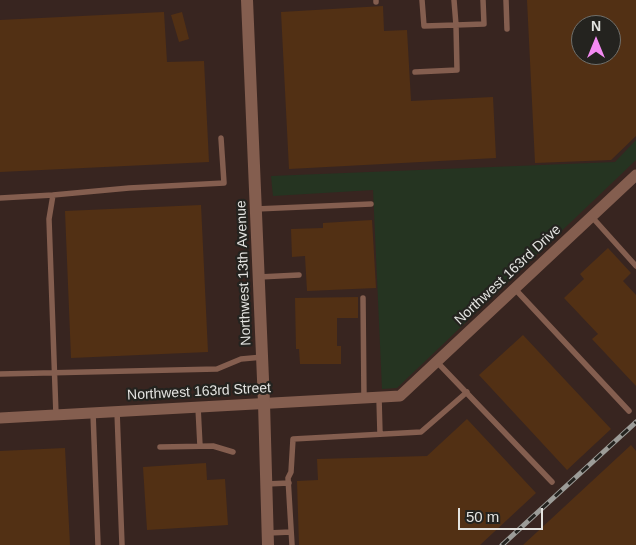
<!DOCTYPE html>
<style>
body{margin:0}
#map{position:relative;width:636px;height:545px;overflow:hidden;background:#24231f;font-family:Arial,sans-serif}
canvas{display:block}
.north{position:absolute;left:571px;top:15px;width:50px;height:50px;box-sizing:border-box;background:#24231f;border:1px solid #70706c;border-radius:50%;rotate:0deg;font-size:14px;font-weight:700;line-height:20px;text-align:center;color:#e3e3e0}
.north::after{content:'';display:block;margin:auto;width:18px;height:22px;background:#f38af2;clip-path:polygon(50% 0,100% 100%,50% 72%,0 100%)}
.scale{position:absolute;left:458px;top:508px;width:85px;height:22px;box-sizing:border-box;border:2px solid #e3e3e0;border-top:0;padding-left:6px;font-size:15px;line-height:18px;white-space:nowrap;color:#e3e3e0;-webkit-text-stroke:4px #24231f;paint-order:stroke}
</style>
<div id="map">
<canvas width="636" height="545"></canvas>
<div class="north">N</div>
<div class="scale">50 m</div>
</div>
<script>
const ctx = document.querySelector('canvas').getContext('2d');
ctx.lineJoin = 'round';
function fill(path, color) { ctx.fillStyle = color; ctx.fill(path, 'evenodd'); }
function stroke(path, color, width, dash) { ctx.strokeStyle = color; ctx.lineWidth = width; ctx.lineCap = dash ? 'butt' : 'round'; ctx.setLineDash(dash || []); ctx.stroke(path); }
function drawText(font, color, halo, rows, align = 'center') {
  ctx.font = font + ' Arial,sans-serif'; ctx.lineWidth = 4.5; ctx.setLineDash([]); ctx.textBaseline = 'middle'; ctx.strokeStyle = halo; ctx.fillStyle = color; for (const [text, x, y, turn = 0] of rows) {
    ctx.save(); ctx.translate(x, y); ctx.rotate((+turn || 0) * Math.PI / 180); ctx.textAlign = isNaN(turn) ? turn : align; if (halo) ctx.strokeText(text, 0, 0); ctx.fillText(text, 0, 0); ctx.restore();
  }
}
const industrial = new Path2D(`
 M0,0h636v545h-636zM581,25h30v30h-30z`);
const green = new Path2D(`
 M636,140v20l-239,228 -15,1 -9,-199 -100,6 -2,-20 344,-14z`);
const building = new Path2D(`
 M527,0h109v136l-25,24 -76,3zM581,25h30v30h-30z
 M383,6l1,25 23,-1 4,71 82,-4 3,61 -207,11 -8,-157z
 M164,12l3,50 37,-1 5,101 -209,10v-152z
 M182,12l7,27 -10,3 -8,-27z
 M201,205l7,147 -137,6 -6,-147z
 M372,220l4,68 -69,3 -2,-35 -13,1 -1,-28 32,-1v-5z
 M608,248l23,25 -8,8 13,14v91l-44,-47 6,-5 -34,-36 20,-19 -4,-5z
 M358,297v21h-21v28h4v18h-41l-1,-15h-3l-1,-51z
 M523,335l88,94 -44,41 -88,-95z
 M467,419l69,74 -56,52h-181l-2,-64 21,-1 -1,-21 110,-3z
 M631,445l5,6v94h-113z
 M65,448l5,97h-70v-94z
 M206,463l1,17 18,-1 3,46 -81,5 -4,-63z`);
const service = new Path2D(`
 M376,0v2
 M454,0l2,25 28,-1 -1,-24
 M506,0l1,29
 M415,72l42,-2 -1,-45 -32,1 -2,-26
 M53,195l76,-7 95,-5 -3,-45
 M0,198l53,-3 -4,24 7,196
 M256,209l115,-5
 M592,217l44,49
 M259,277l40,-2
 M515,289l114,122
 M363,298l1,100
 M437,362l115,120
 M0,374l217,-5 24,-10 22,-2
 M379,398l1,36
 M198,407l2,39
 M117,411l5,134
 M93,413l5,132
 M160,447l53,-1 20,6
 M266,484l23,-1
 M268,533l23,-1
 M292,545l-4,-67 3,-6 2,-33 128,-7 46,-40`);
const minor = new Path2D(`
 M0,418l400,-22 236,-221`);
const tertiary = new Path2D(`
 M247,0l17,403 4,142`);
const rail = new Path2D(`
 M502,545l134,-123`);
const streetNames = [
 ["Northwest 13th Avenue",244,273,-92],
 ["Northwest 163rd Drive",508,275,-43],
 ["Northwest 163rd Street",199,392,-3]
];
fill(industrial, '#382520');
fill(green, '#253421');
fill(building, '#523014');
stroke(service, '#845e4f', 5.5);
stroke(minor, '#845e4f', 11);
stroke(tertiary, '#845e4f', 12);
stroke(rail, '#9c9c98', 5);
stroke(rail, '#24231f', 3, [9]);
drawText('14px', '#e3e3e0', '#24231f', streetNames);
</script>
